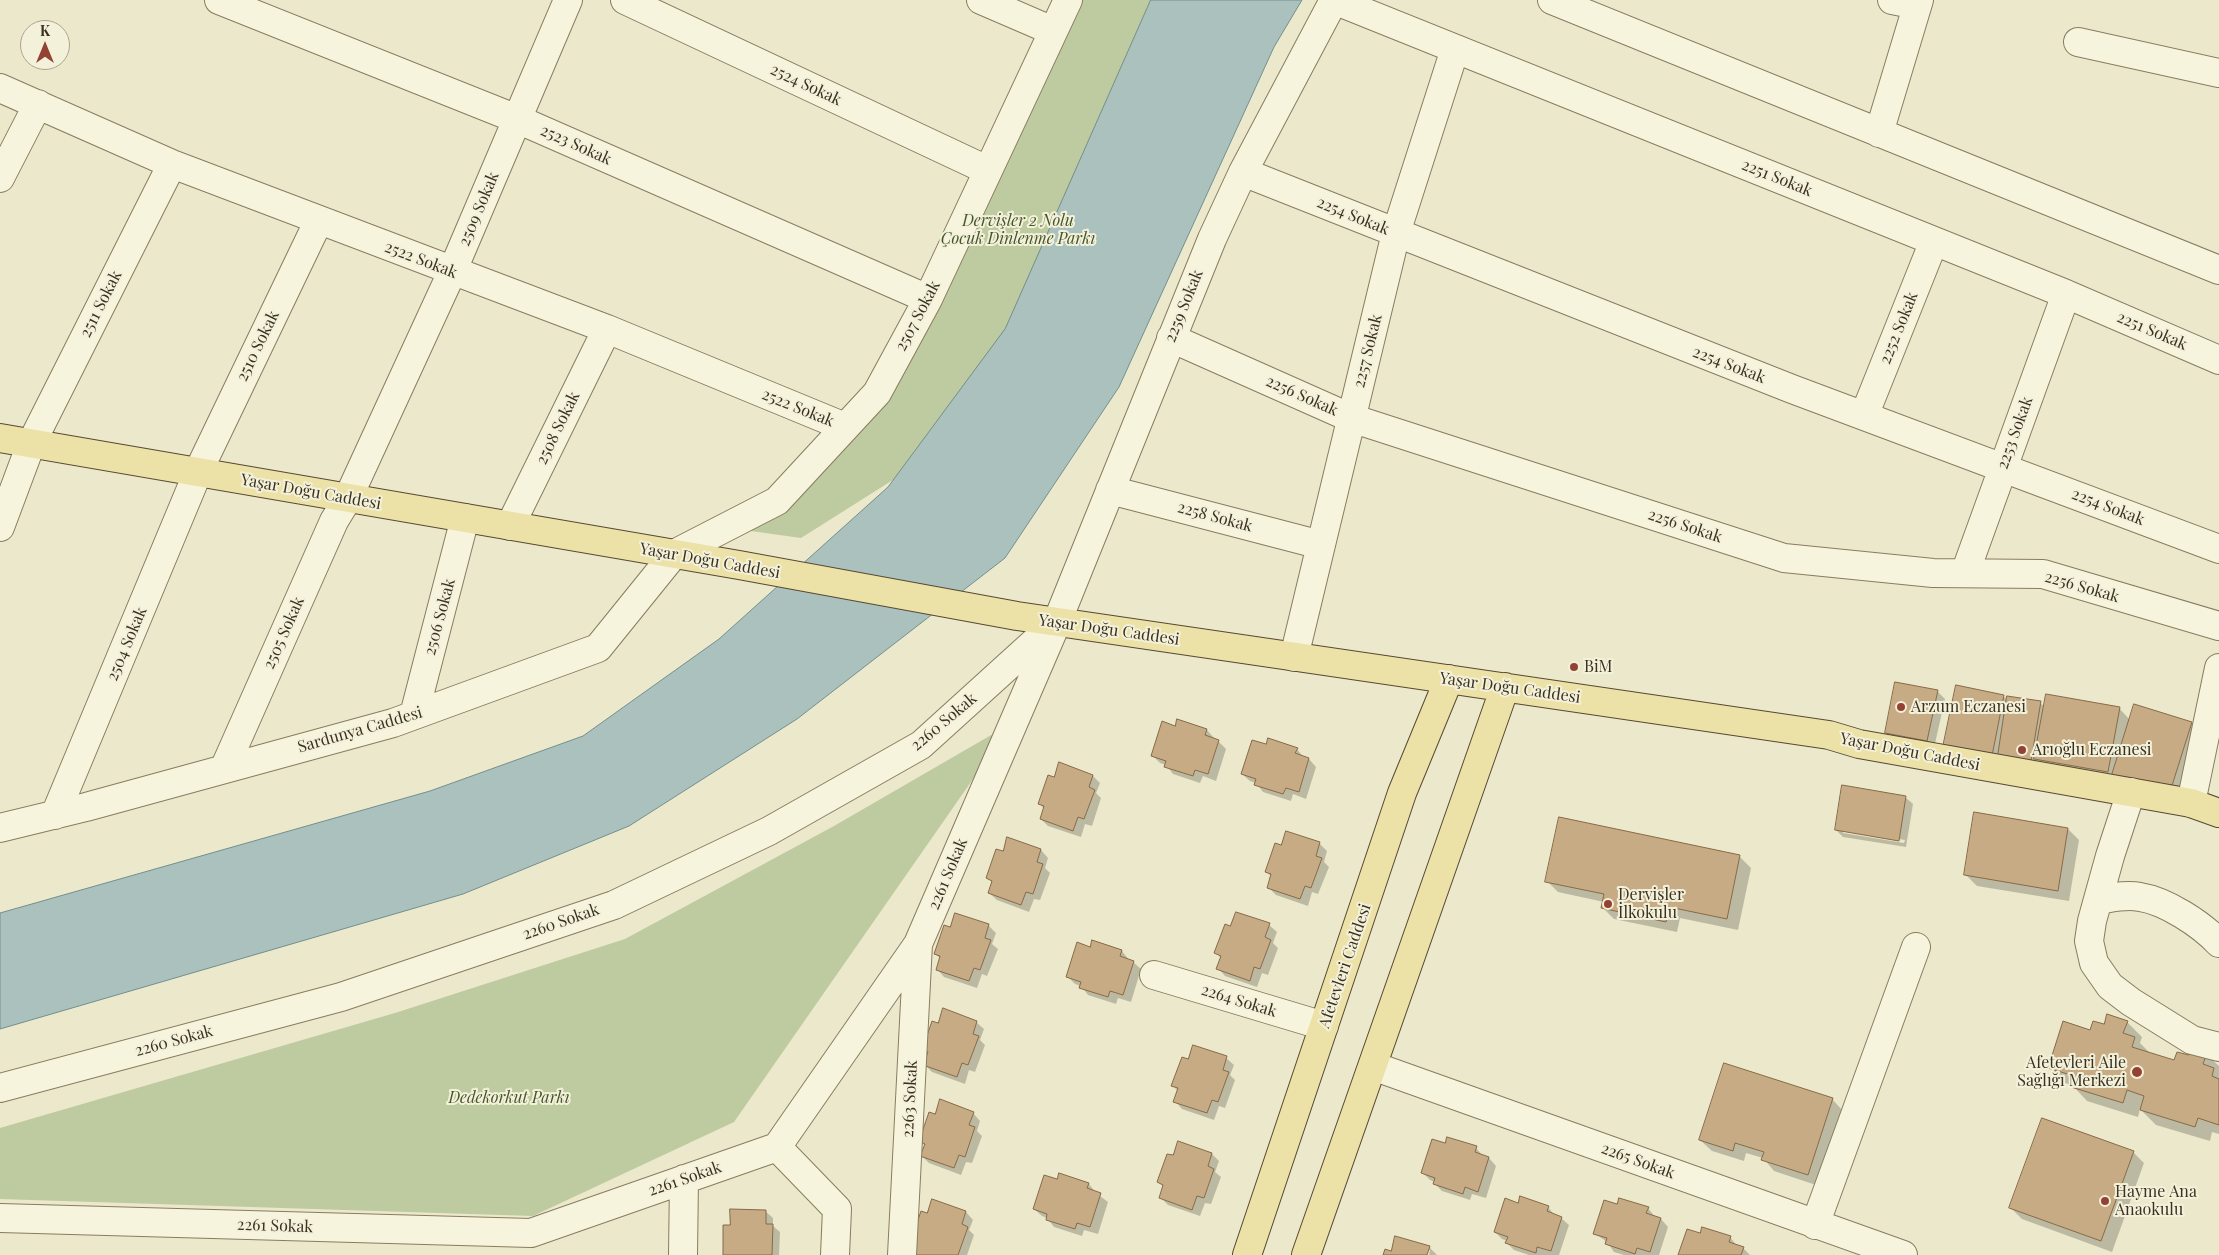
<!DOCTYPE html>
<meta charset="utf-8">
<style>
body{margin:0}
#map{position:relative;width:2219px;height:1255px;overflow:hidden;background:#ece8cb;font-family:"Playfair Display",serif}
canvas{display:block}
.north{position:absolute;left:20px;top:20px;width:50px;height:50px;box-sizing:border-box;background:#f4f1da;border:1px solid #aaa490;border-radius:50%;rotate:0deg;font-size:14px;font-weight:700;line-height:20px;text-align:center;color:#3a3122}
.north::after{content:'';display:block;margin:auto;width:18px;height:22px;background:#934234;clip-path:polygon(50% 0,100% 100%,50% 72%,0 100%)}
</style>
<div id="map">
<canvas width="2219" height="1255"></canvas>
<div class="north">K</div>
</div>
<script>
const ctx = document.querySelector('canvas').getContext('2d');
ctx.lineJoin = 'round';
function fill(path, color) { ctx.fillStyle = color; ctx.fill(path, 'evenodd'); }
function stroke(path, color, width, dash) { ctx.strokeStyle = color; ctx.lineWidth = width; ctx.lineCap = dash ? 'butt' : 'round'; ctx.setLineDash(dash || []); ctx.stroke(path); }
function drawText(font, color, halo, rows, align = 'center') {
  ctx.font = font + ' "Playfair Display",serif'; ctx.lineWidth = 4; ctx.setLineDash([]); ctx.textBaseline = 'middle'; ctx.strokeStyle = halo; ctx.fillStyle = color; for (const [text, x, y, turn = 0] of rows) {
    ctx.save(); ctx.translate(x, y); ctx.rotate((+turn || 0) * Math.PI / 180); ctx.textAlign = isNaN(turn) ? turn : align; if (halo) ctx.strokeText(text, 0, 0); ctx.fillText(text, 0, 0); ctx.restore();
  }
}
const green = new Path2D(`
 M1053,0h132l-120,259 -131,195 -133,84 -50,-7 114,-125z
 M1012,723l-278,399 -201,94 -533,-17v-71l395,-115 230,-74 209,-113z`);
const water = new Path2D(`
 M1151,0h151l-28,47 -155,340 -114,171 -208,161 -168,107 -166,68 -463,135v-116l430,-122 153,-55 136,-97 169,-152 117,-158z`);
const shadow = new Path2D(`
 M1957,687l47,10 4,3 32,3 5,4 74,1 11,12 61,3 11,11 -20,69 -230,-49z
 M1937,691l8,8 -11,49 -40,-8 -8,-8z
 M1178,721l29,9 7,8 -1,2 5,1 8,8 -10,32 -13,-5 -3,7 -27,-9 -7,-9 -6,-2 -8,-8 24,-28z
 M1266,745l31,4 7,9 5,1 7,8 -10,32 -13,-5 -2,7 -28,-9 -7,-9 -6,-2 -8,-7z
 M1093,776l7,7 -4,10 5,5 -9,28 -7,-2 -4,13 -33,-11 -7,-7 3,-10 -5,-6 16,-24z
 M1905,797l8,7 -7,43 -63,-10 -7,-7zM1843,830l62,10 -1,3 -61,-10z
 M2068,829l11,11 -10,61 -92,-15 -11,-11z
 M1287,832l33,12 7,7 -3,11 5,5 -11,27 -6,-2 -4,14 -32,-11 -8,-8 4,-10 -6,-5 16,-25z
 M1008,838l33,12 7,8 -3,10 5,5 -10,27 -6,-1 -5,13 -32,-12 -8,-7 4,-10 -5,-5 15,-25z
 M1739,856l12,12 -13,62 -58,-12 -3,14 -63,-13 -11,-11 1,-6 -46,-10 -11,-11z
 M956,914l33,12 7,7 -4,11 6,5 -11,27 -5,-2 -5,14 -33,-11 -7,-8 4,-10 -6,-5 16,-25z
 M1269,925l8,7 -4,11 5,5 -10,27 -6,-2 -5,14 -32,-11 -7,-8 3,-10 -5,-5 15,-25z
 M1093,942l29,9 7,9 4,2 8,7 -10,33 -13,-4 -2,6 -28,-9 -7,-9 -6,-2 -8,-8 24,-27z
 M976,1022l8,7 -4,11 5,5 -10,27 -6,-2 -4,14 -33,-12 -7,-7 3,-10 -5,-6 16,-24z
 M2127,1022l15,15 -2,6 10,10 25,8 31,-7 13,12v68l-7,-2 -2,9 -54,-16 -16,-16 -2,8 -51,-16 -15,-16 -7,-2 -15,-15 41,-37 14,-6z
 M1226,1058l8,7 -4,10 5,5 -10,28 -6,-2 -5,14 -32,-11 -7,-8 3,-10 -5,-5 16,-25z
 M1832,1099l11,12 -24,75 -45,-15 -11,-13 -17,-5 -2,8 -32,-10 -12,-11z
 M973,1113l7,8 -3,10 5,5 -10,27 -6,-1 -5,13 -32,-12 -7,-7 3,-10 -5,-5 16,-26z
 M1446,1145l30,3 7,8 6,2 7,8 -10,32 -14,-4 -2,6 -28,-9 -8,-8 1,-1 -5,-2 -8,-8z
 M2133,1152l11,11 -32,89 -90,-33 -11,-11z
 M1212,1154l7,7 -4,11 6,5 -10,27 -6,-1 -5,13 -32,-11 -8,-8 4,-10 -6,-5 16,-25z
 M1060,1174l29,10 7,9 12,9 -10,32 -14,-4 -2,6 -28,-9 -7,-9 -5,-2 -8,-7 24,-28z
 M1618,1206l30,2 7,9 6,2 7,8 -9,28h-35l-10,-3 -7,-10 -13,-9z
 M1548,1207l7,9 6,2 8,7 -10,30h-30l-15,-5 -7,-7v-2l-5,-2 -7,-7z
 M765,1211l8,7v8l7,6 -1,23h-55l7,-29z
 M966,1212l7,8 -4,10 5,5 -7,20h-53l3,-10 -5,-5 16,-25z
 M1700,1234l30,3 7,9 6,2 7,7h-70z
 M1429,1247l8,8h-8l1,-5h-2l-2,5h-42z`);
const building = new Path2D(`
 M1895,682l43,8 -11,51 -42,-8z
 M1956,685l48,10 -12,61 -49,-9z
 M2046,694l74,13 -12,65 -74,-13z
 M2007,696l34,5 -10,60 -33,-5z
 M2134,704l58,18 -22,70 -58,-17z
 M1177,719l30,10 -2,6 14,5 -11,34 -13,-4 -2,6 -29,-9 2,-6 -15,-5 11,-35 13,5z
 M1268,738l30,10 -3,5 14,5 -10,34 -13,-4 -3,6 -29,-9 2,-6 -15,-5 11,-34 14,4z
 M1059,762l34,13 -4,12 6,3 -11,29 -6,-2 -5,14 -33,-12 4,-13 -6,-2 10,-29 6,2z
 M1842,785l64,11 -7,45 -64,-11z
 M1974,812l94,16 -10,63 -94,-16z
 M1559,817l181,38 -13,64 -58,-12 -3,15 -65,-14 3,-14 -59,-12z
 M1286,831l34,11 -4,14 6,2 -11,30 -6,-2 -5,13 -33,-11 4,-14 -6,-2 10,-29 6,2z
 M1007,837l34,12 -4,13 6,2 -10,30 -7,-2 -5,13 -33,-12 4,-12 -6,-3 10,-29 7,2z
 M1236,912l34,11 -5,14 6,3 -11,29 -6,-2 -4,14 -34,-12 5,-13 -7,-3 11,-29 5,2z
 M955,913l34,11 -4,14 6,2 -11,30 -6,-2 -5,13 -33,-11 4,-14 -6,-2 10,-29 6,2z
 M1092,940l30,10 -2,6 14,5 -11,34 -13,-4 -2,6 -29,-9 2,-6 -15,-5 11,-35 13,5z
 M943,1008l34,13 -4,13 6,2 -11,29 -6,-2 -5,14 -34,-12 5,-13 -6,-2 10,-29 6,2z
 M2107,1014l21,7 -5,12 12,4 -3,10 42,13 3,-8 12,3 2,-7 16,5 -4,11 11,4 -2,8 7,3v46l-21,-7 -3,9 -55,-17 4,-14 -17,-6 -4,13 -52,-16 3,-11 -26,-8 15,-47 27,9 3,-9 11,3z
 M1193,1045l34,11 -4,14 6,2 -11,30 -6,-2 -5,13 -34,-11 5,-14 -7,-2 11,-29 6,2z
 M1724,1063l109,35 -25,77 -47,-15 3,-8 -29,-9 -2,8 -34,-11z
 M940,1099l34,13 -5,13 6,2 -10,30 -6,-2 -5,13 -34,-12 5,-12 -6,-3 10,-29 6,2z
 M2042,1118l92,33 -33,90 -92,-33z
 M1447,1137l30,9 -2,6 14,5 -11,35 -13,-5 -2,7 -30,-10 2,-6 -14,-5 11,-34 13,4z
 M1178,1141l34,12 -4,13 6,3 -10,29 -7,-2 -5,14 -33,-12 4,-13 -6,-3 10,-28 6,1z
 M1059,1173l30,10 -2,5 14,5 -11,34 -13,-4 -2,6 -29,-9 1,-6 -14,-5 11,-34 13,4z
 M1520,1196l29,10 -2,5 15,6 -11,34 -14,-4 -1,6 -31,-10 3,-6 -14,-5 11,-34 13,5z
 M1619,1198l30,9 -3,6 15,5 -11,34 -13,-4 -2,6 -30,-10 2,-6 -14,-4 11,-34 13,4z
 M932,1199l34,12 -4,13 6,3 -10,28h-45l4,-12 -6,-3 10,-29 6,2z
 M730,1209l36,1v14h7l-1,31h-49v-30h7z
 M1702,1227l29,9 -2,6 15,5 -3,8h-63l9,-26 13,4z
 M1395,1236l35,10 -3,9h-44l2,-6 6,2z`);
const minor = new Path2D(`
 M219,0l298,119 411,180
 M625,0l362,170
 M981,0l72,31
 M1334,0l732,294 153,66
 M1552,0l667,270
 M1892,0l25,5
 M2078,42l141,31
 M0,88l172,76 435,165 238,98
 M1879,133l40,-133
 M1243,172l549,217 427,160
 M0,178l38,-74
 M1171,338l180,80 433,140 149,15 110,1 176,52
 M1864,416l70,-175
 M1110,490l211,55
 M510,526l97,-197
 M0,527l31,-83 141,-280
 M1965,573l101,-279
 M1294,657l102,-424 59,-184
 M414,715l51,-197
 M224,769l110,-248 14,-23 104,-226 116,-272
 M2131,792l-21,64 -18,65 -3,20 5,22 16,23 21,16 61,38 27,7
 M2191,803l28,-135
 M55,815l143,-343 121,-252
 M0,828l86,-21 307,-84 205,-75 76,-94 103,-53 100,-108 51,-94 140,-299
 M2098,900c13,-2 28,-6 42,-3 26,4 61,27 79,46
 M1154,975l170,51
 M1373,1066l530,189
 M0,1088l341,-91 273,-92 155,-74 152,-86 129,-117
 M777,1147l60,62 -2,46
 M0,1218l531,15 246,-86 141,-203 139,-322 155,-383 31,-67 91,-172
 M1815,1225l101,-278
 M683,1255l1,-76
 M902,1255l16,-311`);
const major = new Path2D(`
 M0,438l739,127 278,51 812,119 30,9 332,59 28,10
 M1247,1255l155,-462 47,-114
 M1306,1255l199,-568`);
const markers = [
 [1574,667,5,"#934234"],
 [1901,707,5,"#934234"],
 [2022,750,5,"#934234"],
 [1608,904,5,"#934234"],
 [2137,1072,6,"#934234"],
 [2105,1201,5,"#934234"]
];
const streetNames = [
 ["2524 Sokak",806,85,25],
 ["2523 Sokak",576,145,24],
 ["2251 Sokak",1777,178,22],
 ["2509 Sokak",479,209,-67],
 ["2254 Sokak",1353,216,22],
 ["2522 Sokak",421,260,21],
 ["2511 Sokak",101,304,-63],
 ["2259 Sokak",1184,306,-68],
 ["2507 Sokak",918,316,-62],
 ["2252 Sokak",1899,328,-68],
 ["2251 Sokak",2152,331,23],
 ["2510 Sokak",258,346,-64],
 ["2257 Sokak",1368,351,-76],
 ["2254 Sokak",1729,365,21],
 ["2256 Sokak",1302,396,24],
 ["2522 Sokak",798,408,22],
 ["2508 Sokak",558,428,-64],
 ["2253 Sokak",2015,433,-70],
 ["Yaşar Doğu Caddesi",311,492,10],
 ["2254 Sokak",2108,507,21],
 ["2258 Sokak",1215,517,15],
 ["2256 Sokak",1685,526,18],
 ["Yaşar Doğu Caddesi",710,561,10],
 ["2256 Sokak",2082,587,16],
 ["2506 Sokak",440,617,-75],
 ["Yaşar Doğu Caddesi",1109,630,8],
 ["2505 Sokak",284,633,-66],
 ["2504 Sokak",127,644,-67],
 ["Yaşar Doğu Caddesi",1510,688,8],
 ["2260 Sokak",944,722,-40],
 ["Sardunya Caddesi",360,730,-16],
 ["Yaşar Doğu Caddesi",1910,752,11],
 ["2261 Sokak",948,874,-67],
 ["2260 Sokak",561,922,-19],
 ["Afetevleri Caddesi",1345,966,-71],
 ["2264 Sokak",1239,1001,17],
 ["2260 Sokak",174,1041,-15],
 ["2263 Sokak",910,1099,-87],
 ["2265 Sokak",1638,1161,20],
 ["2261 Sokak",685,1179,-19],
 ["2261 Sokak",275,1226,2]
];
const parkNames = [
 ["Dervişler 2 Nolu",1018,221],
 ["Çocuk Dinlenme Parkı",1018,239],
 ["Dedekorkut Parkı",509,1098]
];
const poiNames = [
 ["BiM",1584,667],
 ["Arzum Eczanesi",1911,707],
 ["Arıoğlu Eczanesi",2032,750],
 ["Dervişler",1618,895],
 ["İlkokulu",1618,913],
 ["Afetevleri Aile",2126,1063,"right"],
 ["Sağlığı Merkezi",2126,1081,"right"],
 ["Hayme Ana",2115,1192],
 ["Anaokulu",2115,1210]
];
fill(green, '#beca9f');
fill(water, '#abc1be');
stroke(water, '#728f8d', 1);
fill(shadow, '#0003');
fill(building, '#c7ab84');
stroke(building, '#866a47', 1);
stroke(minor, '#887c60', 30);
stroke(major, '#574933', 30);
stroke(minor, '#f7f4de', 28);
stroke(major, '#ece1a7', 28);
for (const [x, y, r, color] of markers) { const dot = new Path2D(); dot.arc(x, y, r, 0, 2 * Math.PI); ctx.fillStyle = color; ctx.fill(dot); stroke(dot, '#f4f1da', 2); }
drawText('16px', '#3a3122', '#f4f1da', streetNames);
drawText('italic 16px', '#43552a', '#f4f1da', parkNames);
drawText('16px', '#3a3122', '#f4f1da', poiNames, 'left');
</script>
